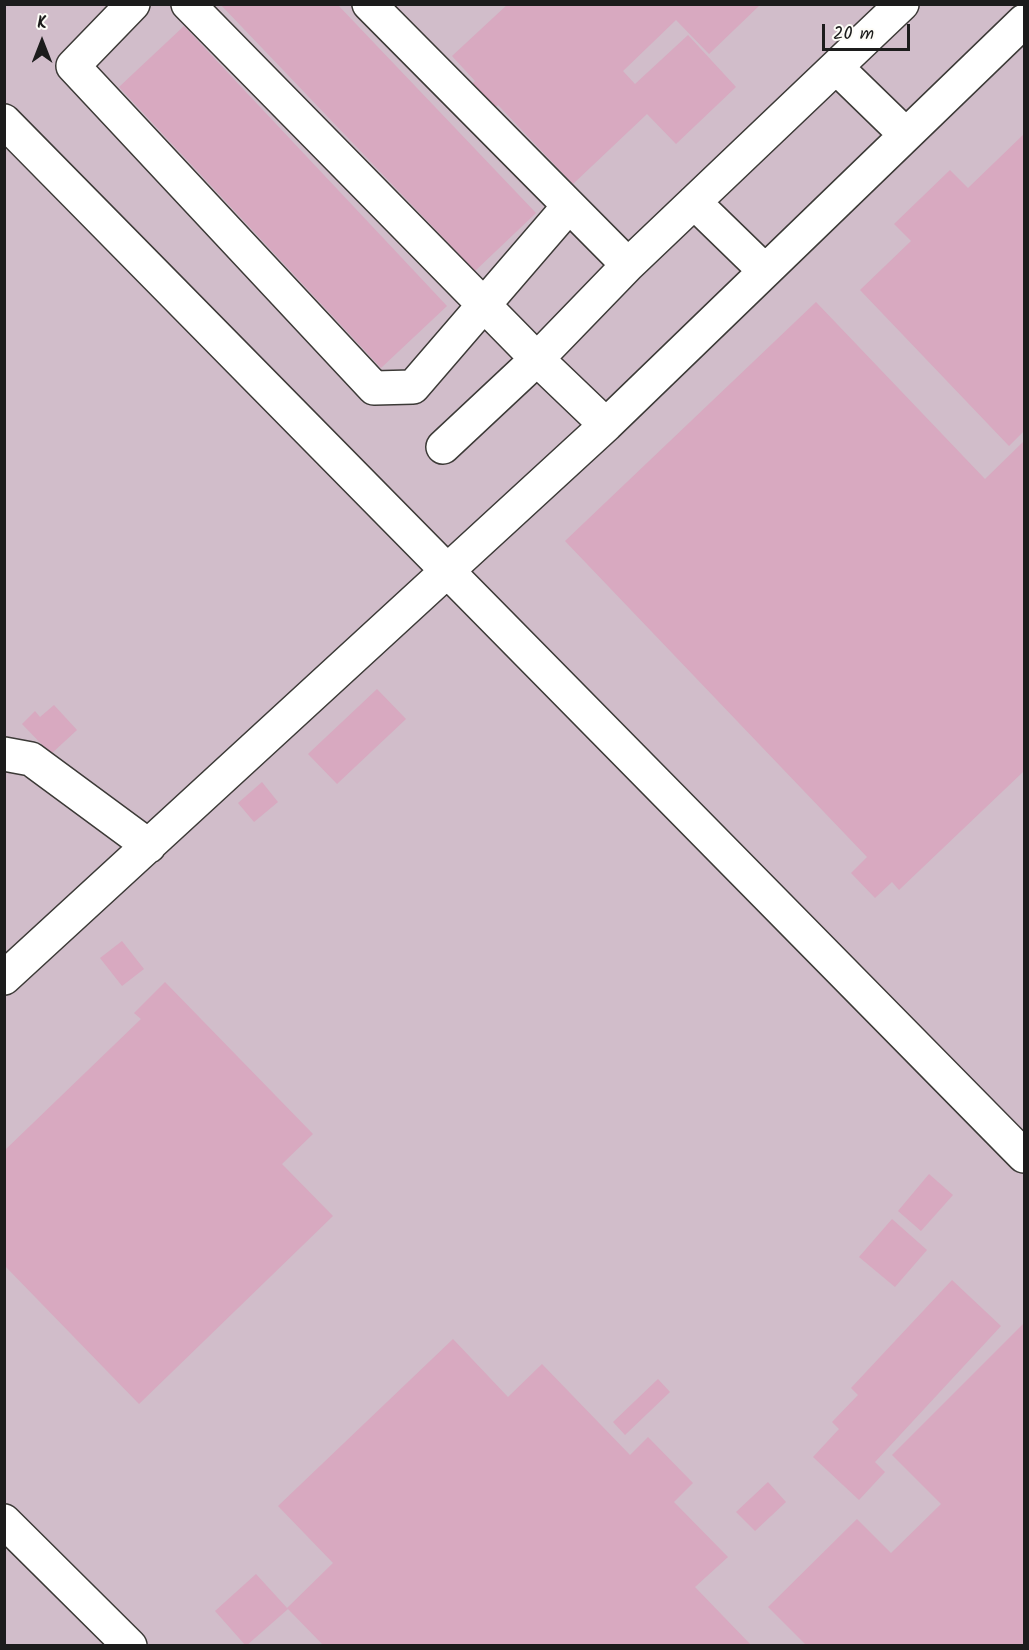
<!DOCTYPE html>
<style>
body{margin:0}
#map{position:relative;width:1029px;height:1650px;overflow:hidden;background:#f2e7ce;font-family:Kalam,sans-serif}
canvas{display:block}
.frame{position:absolute;inset:0;border:6px solid #1c1c1c;pointer-events:none}
.north{position:absolute;left:12px;top:12px;width:60px;height:60px;-webkit-text-stroke:4px #fdfcf7;paint-order:stroke;rotate:0deg;font-size:16px;font-weight:700;line-height:24px;text-align:center;color:#1c1c1c}
.north::after{content:'';display:block;margin:auto;width:21px;height:27px;background:#1c1c1c;clip-path:polygon(50% 0,100% 100%,50% 72%,0 100%)}
.scale{position:absolute;left:822px;top:24px;width:88px;height:27px;box-sizing:border-box;border:3px solid #1c1c1c;border-top:0;padding-left:8px;font-size:18px;line-height:21px;white-space:nowrap;color:#1c1c1c;-webkit-text-stroke:4px #fdfcf7;paint-order:stroke}
</style>
<div id="map">
<canvas width="1029" height="1650"></canvas>
<div class="frame"></div>
<div class="north">K</div>
<div class="scale">20 m</div>
</div>
<script>
const ctx = document.querySelector('canvas').getContext('2d');
ctx.lineJoin = 'round';
function fill(path, color) { ctx.fillStyle = color; ctx.fill(path, 'evenodd'); }
function stroke(path, color, width, dash) { ctx.strokeStyle = color; ctx.lineWidth = width; ctx.lineCap = dash ? 'butt' : 'round'; ctx.setLineDash(dash || []); ctx.stroke(path); }
const industrial = new Path2D(`
 M5,5h1019v1640h-1019z`);
const building = new Path2D(`
 M220,4h117l199,209 -61,58z
 M508,4h253l-52,50 -33,-34 -53,51 12,13 53,-49 48,52 -60,57 -29,-30 -74,70 -75,-79 -12,12 -23,-24 12,-12 -23,-25z
 M184,26l263,280 -66,62 -262,-281z
 M1024,134v297l-15,15 -149,-156 51,-49 -17,-17 56,-54 18,18z
 M816,302l169,177 39,-38v330l-125,119 -7,-8 -17,16 -24,-25 16,-16 -302,-316z
 M377,689l29,30 -69,65 -29,-30z
 M54,705l23,25 -26,24 -29,-30 13,-13 5,6z
 M262,782l16,20 -24,20 -16,-19z
 M122,941l22,28 -22,17 -22,-28z
 M165,982l148,152 -31,30 51,52 -194,188 -135,-139v-114l137,-132 -7,-6z
 M929,1174l24,21 -32,36 -23,-20z
 M892,1219l35,31 -32,37 -36,-30z
 M952,1280l49,46 -126,136 10,10 -26,28 -46,-43 26,-28 -7,-7 26,-27 -7,-7z
 M1024,1323v323h-217l-39,-39 89,-88 34,34 50,-49 -49,-49z
 M453,1339l55,58 34,-33 88,91 18,-18 45,46 -19,19 54,55 -33,30 57,59h-428l-37,-38 46,-45 -55,-57z
 M658,1379l12,13 -45,43 -12,-13z
 M768,1482l18,20 -31,29 -19,-19z
 M256,1574l32,35 -42,37 -31,-35z`);
const minor = new Path2D(`
 M133,4l-60,62 301,322 39,-1 156,-181
 M188,4l349,355 69,66
 M369,4l259,261
 M836,67l70,68
 M4,121l1020,1035
 M694,202l71,69
 M443,447l94,-88 91,-94 274,-261
 M4,754l27,5 118,87
 M4,978l602,-553 418,-404
 M4,1521l126,125`);
fill(industrial, '#d1bdca');
fill(building, '#d8a9c0');
stroke(minor, '#3c3a37', 36);
stroke(minor, '#fff', 33);
</script>
